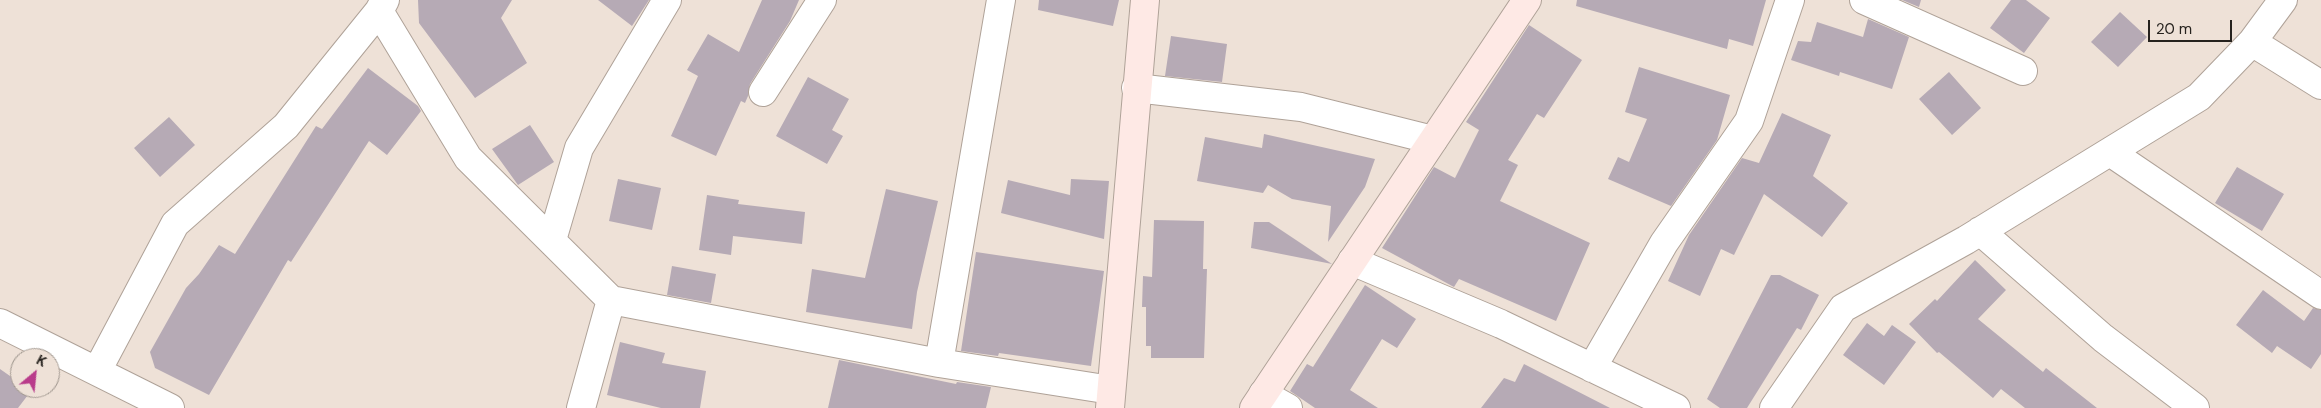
<!DOCTYPE html>
<style>
body{margin:0}
#map{position:relative;width:2321px;height:408px;overflow:hidden;background:#eee1d7;font-family:"DM Sans",sans-serif}
canvas{display:block}
.north{position:absolute;left:10px;top:348px;width:50px;height:50px;box-sizing:border-box;background:#eee1d7;border:1px solid #9e958d;border-radius:50%;rotate:28deg;font-size:14px;font-weight:700;line-height:20px;text-align:center;color:#26221e}
.north::after{content:'';display:block;margin:auto;width:18px;height:22px;background:#b93c8b;clip-path:polygon(50% 0,100% 100%,50% 72%,0 100%)}
.scale{position:absolute;left:2148px;top:20px;width:84px;height:22px;box-sizing:border-box;border:2px solid #26221e;border-top:0;padding-left:6px;font-size:15px;line-height:18px;white-space:nowrap;color:#26221e;-webkit-text-stroke:4px #eee1d7;paint-order:stroke}
</style>
<div id="map">
<canvas width="2321" height="408"></canvas>
<div class="north">K</div>
<div class="scale">20 m</div>
</div>
<script>
const ctx = document.querySelector('canvas').getContext('2d');
ctx.lineJoin = 'round';
function fill(path, color) { ctx.fillStyle = color; ctx.fill(path, 'evenodd'); }
function stroke(path, color, width, dash) { ctx.strokeStyle = color; ctx.lineWidth = width; ctx.lineCap = dash ? 'butt' : 'round'; ctx.setLineDash(dash || []); ctx.stroke(path); }
const building = new Path2D(`
 M418,0h94l-11,18 26,45 -52,35 -56,-75z
 M598,0h51l-17,26z
 M762,0h37l-9,21 -40,63 -2,12 -3,7 -4,-2 -25,55 -45,-20 27,-60 -11,-6 21,-36 31,18z
 M1039,0h80l-6,26 -75,-16z
 M1577,0h189l-13,46 -24,-7 -2,10 -151,-43z
 M1902,0h19l-2,7z
 M2011,0h15l24,18 -26,35 -34,-25z
 M2120,12l27,25 -29,30 -27,-25z
 M1868,19l41,18 -17,52 -52,-17 -1,4 -48,-16 7,-19 13,1 6,-20 46,15z
 M1529,25l53,35 -38,58 -7,-4 -29,46 10,5 -18,36 90,42 -34,78 -97,-42 -5,8 -72,-39 52,-81 21,11 24,-48 -13,-8z
 M1171,36l56,8 -5,38 -57,-6z
 M1639,67l91,28 -13,45 -46,66 -63,-27 10,-22 11,5 18,-43 -22,-7z
 M368,68l50,38 3,5 -34,44 -18,-14 -78,121 -3,-2 -79,135 -54,-27 -5,-16 36,-64 13,-14 20,-29 16,9 81,-128 6,3z
 M1949,72l32,36 -29,27 -33,-36z
 M808,77l41,22 -17,31 11,6 -16,28 -51,-28z
 M1782,113l49,22 -18,41 35,27 -26,34 -58,-43 -30,61 -13,-6 -21,47 -32,-15 21,-46 53,-77 17,5z
 M169,117l26,28 -35,32 -26,-29z
 M530,125l24,37 -36,23 -26,-36z
 M1264,134l111,25 -10,28 -37,55 3,-36 -39,-7 -24,-14 -5,8 -66,-12 8,-44 57,11z
 M2237,167l47,27 -22,37 -47,-28z
 M618,179l43,9 -9,42 -43,-9z
 M1071,179l38,2 -5,58 -103,-26 7,-33 62,15z
 M886,189l52,12 -21,91 -5,37 -106,-17 6,-43 53,9z
 M707,195l32,5 -1,4 67,8 -3,32 -69,-8 -2,19 -32,-5z
 M1154,220l50,1 -1,48h4l-3,89h-53v-12h-5v-39h-4l1,-31 9,1z
 M1254,222h15l63,42 -81,-16z
 M976,252l128,19 -13,95 -92,-13 -1,3 -37,-5z
 M1975,260l31,30 -28,29 65,53 3,-4 51,40h-72l-24,-19 -8,9 -54,-46 -2,1 -28,-29 26,-25 2,2z
 M672,266l44,8 -5,29 -44,-8z
 M1771,275h9l39,20 -18,35 -4,-2 -50,80h-27l-13,-9z
 M1365,285l51,34 -19,29 -15,-9 -32,51 28,18h-63l-25,-17 17,-27 6,3z
 M2263,290l41,31 9,-13 8,2v44l-10,15 -34,-23 -5,7 -36,-28z
 M1867,323l17,13 8,-11 24,17 -32,43 -41,-30z
 M620,342l45,11 -3,10 44,8 -6,37h-39l-54,-13z
 M839,360l117,24 1,-2 34,5 -5,21h-158z
 M1524,364l86,44h-129l23,-30 11,4z
 M0,369l20,14v5h7l4,3 -13,17h-18z`);
const street = new Path2D(`
 M1864,0l159,71
 M379,11l89,147 143,142 328,63 172,27
 M2252,42l69,43
 M1136,88l165,19 132,33
 M763,92l59,-92
 M2110,152l211,143
 M1980,231l123,107 92,70
 M552,240l27,-92 88,-148
 M1352,261l149,63 175,84
 M0,323l170,85
 M939,363l62,-363
 M1592,368l72,-125 85,-122 41,-121
 M97,371l78,-147 111,-98 93,-115 6,-11
 M1263,394l25,14
 M581,408l30,-108
 M1774,408l69,-100 123,-68 233,-143 53,-55 31,-42`);
const secondary = new Path2D(`
 M1110,408l35,-408
 M1254,408l273,-408`);
fill(building, '#b6aab5');
stroke(street, '#afa298', 30);
stroke(secondary, '#afa298', 30);
stroke(street, '#fff', 28);
stroke(secondary, '#fee9e5', 28);
</script>
